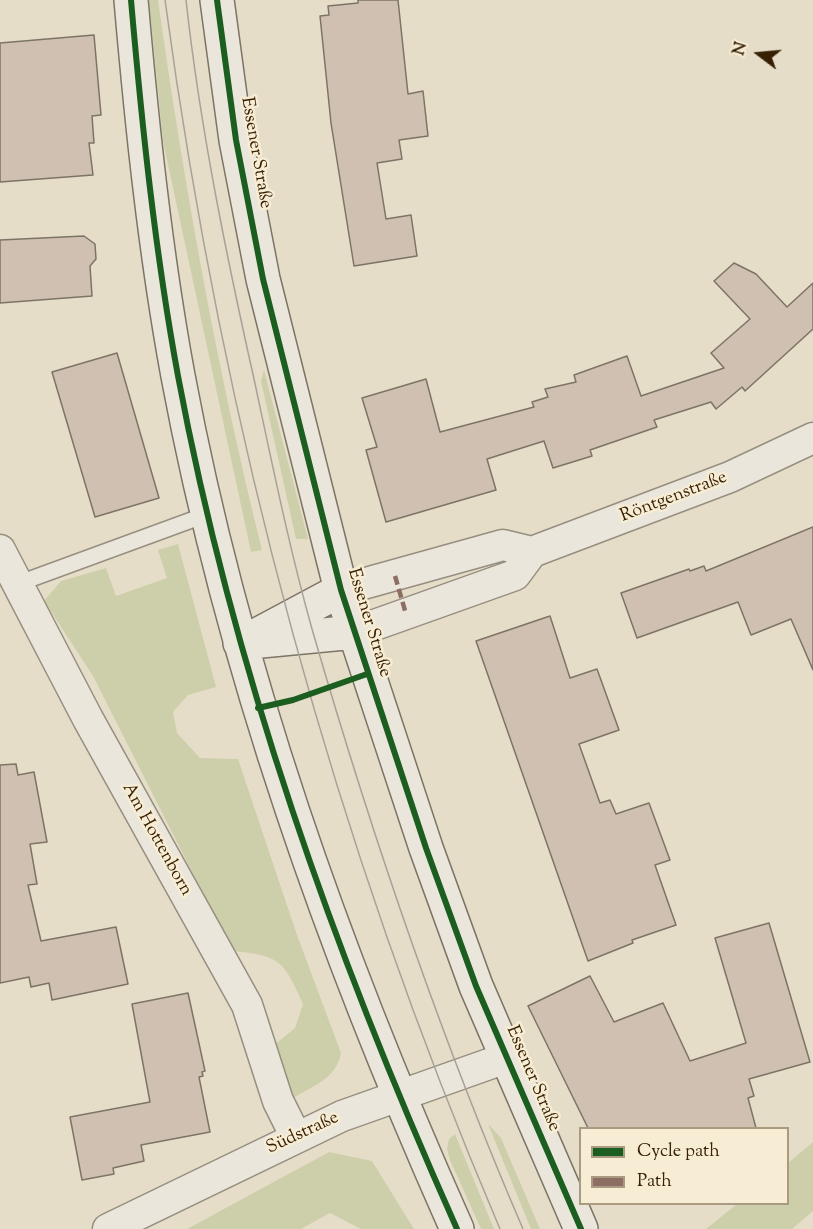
<!DOCTYPE html>
<meta charset="utf-8">
<style>
body{margin:0}
#map{position:relative;width:813px;height:1229px;overflow:hidden;background:#e6ddc9;font-family:"Sorts Mill Goudy",serif}
canvas{display:block}
.legend{position:absolute;left:579px;top:1127px;width:210px;height:78px;box-sizing:border-box;background:#f7ecd4;border:2px solid #aa9a80;margin:0;padding:8px 10px;list-style:none;font-size:18px;color:#372003}
.legend li{display:flex;align-items:center;gap:12px;height:30px}
.legend b{width:30px;border:2px solid #aa9a80}
.north{position:absolute;left:729px;top:24px;width:60px;height:60px;-webkit-text-stroke:4px #f7ecd4;paint-order:stroke;rotate:286deg;font-size:16px;font-weight:700;line-height:24px;text-align:center;color:#372003}
.north::after{content:'';display:block;margin:auto;width:21px;height:27px;background:#372003;clip-path:polygon(50% 0,100% 100%,50% 72%,0 100%)}
</style>
<div id="map">
<canvas width="813" height="1229"></canvas>
<ul class="legend">
<li><b style="height:8px;background:#1b5e20"></b>Cycle path</li>
<li><b style="height:8px;background:#8d6e63"></b>Path</li>
</ul>
<div class="north">N</div>
</div>
<script>
const ctx = document.querySelector('canvas').getContext('2d');
ctx.lineJoin = 'round';
function fill(path, color) { ctx.fillStyle = color; ctx.fill(path, 'evenodd'); }
function stroke(path, color, width, dash) { ctx.strokeStyle = color; ctx.lineWidth = width; ctx.lineCap = dash ? 'butt' : 'round'; ctx.setLineDash(dash || []); ctx.stroke(path); }
function drawText(font, color, halo, rows, align = 'center') {
  ctx.font = font + ' "Sorts Mill Goudy",serif'; ctx.lineWidth = 5; ctx.setLineDash([]); ctx.textBaseline = 'middle'; ctx.strokeStyle = halo; ctx.fillStyle = color; for (const [text, x, y, turn = 0] of rows) {
    ctx.save(); ctx.translate(x, y); ctx.rotate((+turn || 0) * Math.PI / 180); ctx.textAlign = isNaN(turn) ? turn : align; if (halo) ctx.strokeText(text, 0, 0); ctx.fillText(text, 0, 0); ctx.restore();
  }
}
const green = new Path2D(`
 M149,0h9c26,185 59,369 104,550l-11,2 -88,-411z
 M264,370l44,169h-12l-35,-158z
 M178,544l38,143 -28,8 -15,17 4,21 23,25 38,1 59,176 44,118c-5,26 -27,32 -48,45l-20,-52 22,-18 8,-24c-19,-43 -23,-49 -71,-53l-139,-275 -49,-75 17,-20 45,-13 10,28 51,-18 -9,-28z
 M488,1124l13,14 39,91h-9z
 M455,1134l39,95h-13l-31,-69 -3,-11 2,-10z
 M813,1142v69l-21,18h-86l31,-25h51v-41z
 M329,1152l43,9 42,68h-53l-31,-16 -29,16h-114z`);
const building = new Path2D(`
 M358,0h40l10,94 15,-3 5,45 -29,4 3,19 -25,4 9,56 25,-4 6,41 -63,10 -23,-143 -11,-107 9,-1 -1,-9 30,-3z
 M94,35l7,80 -9,1 2,27h-5l4,32 -93,7v-139z
 M84,236l11,8 1,15 -6,7 2,30 -92,7v-63z
 M734,263l22,11 31,33 26,-24v46l-68,62 -3,-4 -26,22 -5,-7 -57,18 3,7 -67,23 2,6 -39,12 -9,-27 -57,18 9,31 -110,32 -20,-72 11,-3 -15,-49 64,-19 14,53 94,-25 -2,-5 16,-5 -3,-8 31,-7 -2,-7 53,-19 14,40 83,-28 -13,-15 39,-34 -36,-38z
 M117,353l42,145 -64,19 -43,-145z
 M813,527v143l-22,-51 -40,16 -13,-33 -101,36 -16,-45 68,-24 1,2 14,-5 2,5z
 M550,616l20,62 27,-9 22,61 -40,14 21,59 10,-3 6,14 33,-11 21,57 -15,5 21,60 -44,15 1,3 -45,18 -112,-320z
 M16,764l2,11 16,-3 13,70 -17,2 7,40 -9,1 13,56 75,-14 12,57 -76,16 -3,-17 -18,4 -2,-10 -29,6v-218z
 M769,923l41,139 -61,17 5,17 -6,2 8,30h-168l-60,-122 62,-30 24,46 49,-19 27,58 56,-18 -31,-105z
 M188,993l17,78 -3,1 1,4 -4,1 11,55 -69,13 3,16 -31,7 1,6 -32,6 -12,-63 80,-15 -18,-98z`);
const service = new Path2D(`
 M17,584l191,-70`);
const minor = new Path2D(`
 M0,550l88,169 159,286 31,96 18,36
 M341,590l162,-45 29,7
 M355,632l160,-57 17,-23 198,-75 83,-39
 M108,1229l234,-113 164,-58`);
const secondary = new Path2D(`
 M131,0c11,126 24,251 47,376 55,294 157,580 279,853
 M217,0l19,140 27,139 78,311 85,258 50,138 105,243
 M255,636l86,-46
 M240,643l115,-11`);
const tram = new Path2D(`
 M165,0c57,423 167,836 335,1229
 M186,0c14,127 40,254 68,379 18,84 35,168 58,250 59,204 127,405 211,600`);
const quiet = new Path2D(`
 M395,576l11,38`);
const cycleway = new Path2D(`
 M131,0c11,126 24,251 47,376 55,294 157,580 279,853
 M217,0l19,140 27,139 78,311 85,258 50,138 105,243
 M258,708l35,-8 74,-26`);
const streetNames = [
 ["Essener Straße",255,153,80],
 ["Röntgenstraße",674,498,-21],
 ["Essener Straße",368,623,73],
 ["Am Hottenborn",156,840,61],
 ["Essener Straße",532,1079,67],
 ["Südstraße",303,1134,-25]
];
fill(green, '#cdcfab');
fill(building, '#cfc0b2');
stroke(building, '#7c7465', 1.5);
stroke(service, '#968e7f', 18);
stroke(minor, '#968e7f', 33);
stroke(secondary, '#7c7465', 36);
stroke(service, '#ebe6dc', 15);
stroke(minor, '#ebe6dc', 30);
stroke(secondary, '#ebe6dc', 33);
stroke(tram, '#a7a297', 1.5);
stroke(quiet, '#8d6e63', 4.5, [9, 4.5]);
stroke(cycleway, '#1b5e20', 6);
drawText('18px', '#372003', '#f7ecd4', streetNames);
</script>
